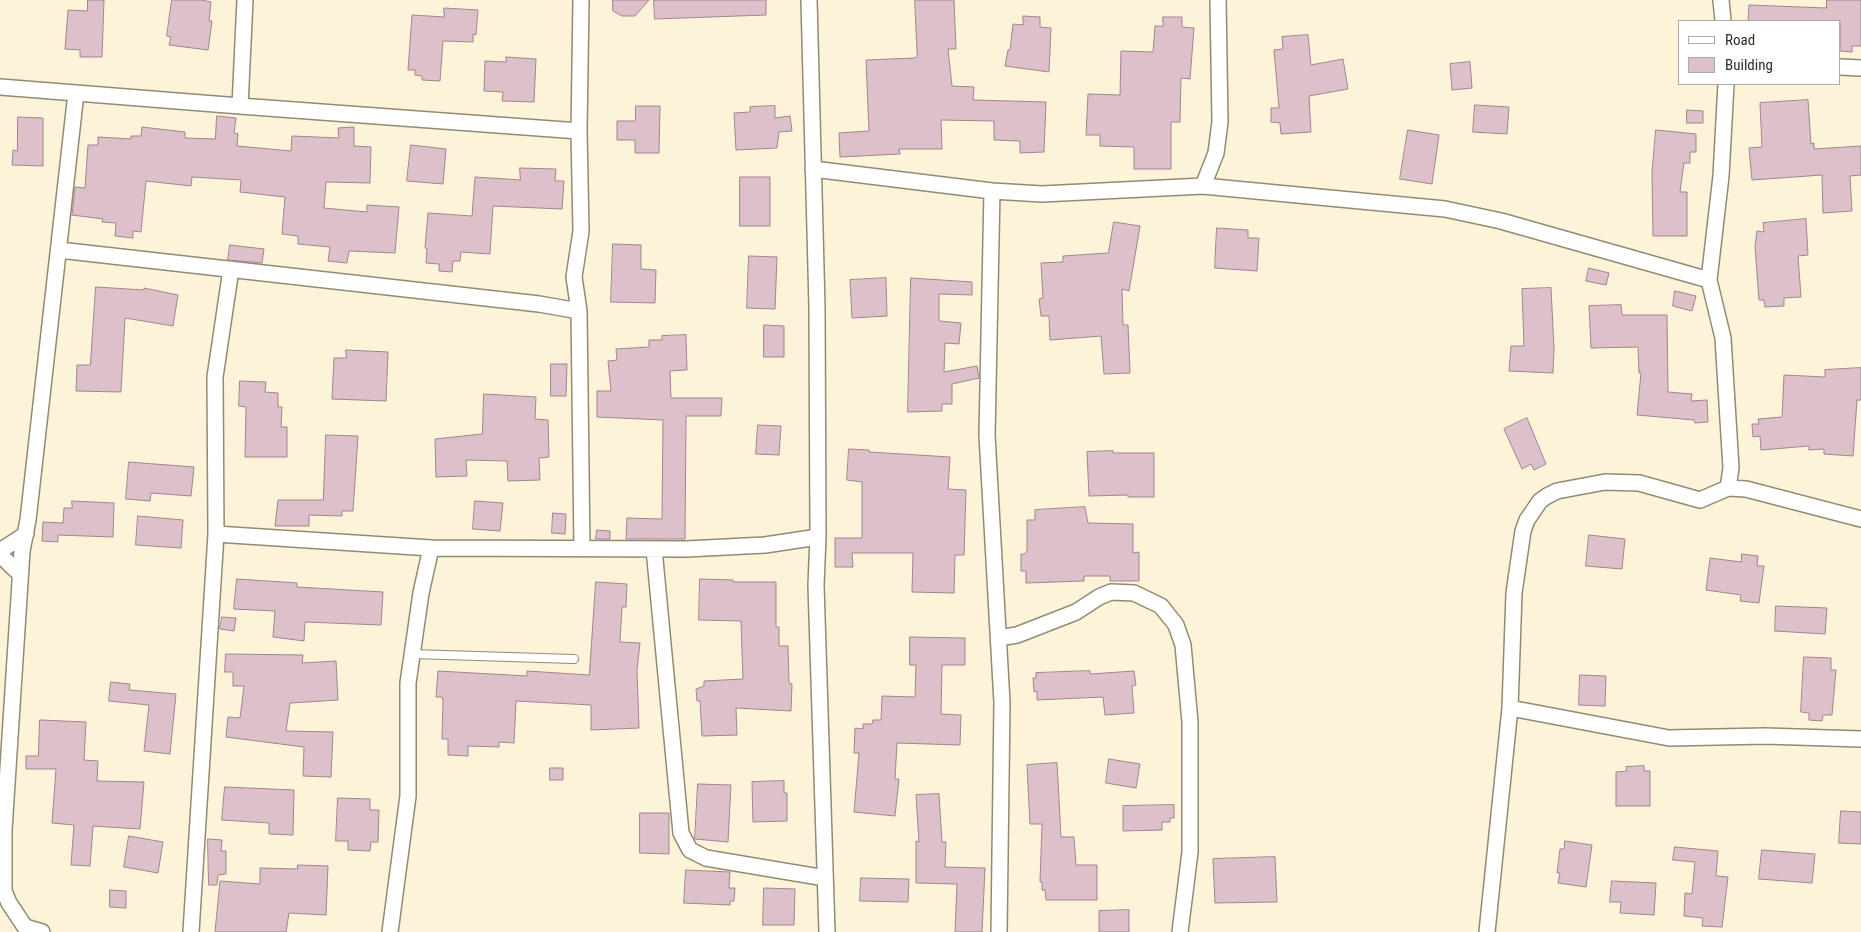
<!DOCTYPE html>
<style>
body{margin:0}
#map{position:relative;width:1861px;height:932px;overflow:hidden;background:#fcf3d9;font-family:"Roboto Condensed",sans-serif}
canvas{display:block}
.legend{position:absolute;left:1678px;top:20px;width:162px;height:65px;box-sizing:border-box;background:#fff;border:1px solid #acaba7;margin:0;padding:6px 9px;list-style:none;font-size:15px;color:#302c22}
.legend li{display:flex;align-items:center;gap:10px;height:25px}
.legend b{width:25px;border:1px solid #acaba7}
</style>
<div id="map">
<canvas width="1861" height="932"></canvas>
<ul class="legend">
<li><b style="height:6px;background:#fff"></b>Road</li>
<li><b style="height:14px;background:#ddc0ca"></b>Building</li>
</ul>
</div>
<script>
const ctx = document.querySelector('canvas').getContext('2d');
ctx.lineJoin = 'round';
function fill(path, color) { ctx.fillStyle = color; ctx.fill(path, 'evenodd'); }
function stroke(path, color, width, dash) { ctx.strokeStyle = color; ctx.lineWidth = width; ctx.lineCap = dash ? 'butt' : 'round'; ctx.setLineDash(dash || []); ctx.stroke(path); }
const building = new Path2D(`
 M88,0h16l-2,57h-22v-7l-15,-1 3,-39 19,1z
 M172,0h30l9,2 -2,19h3l-4,29 -39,-5 2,-8 -4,-1z
 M613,0h36l-14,16h-13l-9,-5z
 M654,0h112v15l-111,4z
 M915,0h39l2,49h-8l4,37 22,1 -1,13 73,2 -2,50 -24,1v-12l-26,-1v-19l-53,-1 1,29h-43l1,5 -60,3 -1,-24 30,-2 -3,-71 49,-2 2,-2z
 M1827,0h34v46h-9v6l-12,-1v-30h-92l1,-16 77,3z
 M444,8l34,2 -2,25 -3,-1v8l-30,-1 -3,40 -18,-1v-4l-7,-1v-5h-7l4,-55 32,2z
 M1023,16l17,1v10l11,1 -2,44 -44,-6 3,-16h2l3,-26 10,1z
 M1163,17h19v10l12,1 -4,51 -9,-1 -1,44h-9v47h-37v-22l-34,-1v-11h-14l2,-41 32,1 1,-44 32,1 2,-26h8z
 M1308,35l3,30 32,-6 5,30 -39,7 2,36 -30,2 -1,-11 -9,-1v-14h8l-5,-58 9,-1 -1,-12z
 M506,57l30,2 -2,43 -32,-1 1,-9 -19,-1 1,-30 21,1z
 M1470,62l2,26 -20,2 -2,-26z
 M1808,100l3,44 3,-1v6l47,-3v29l-11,1 2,35 -29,2 -1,-38 -70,5 -3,-32 13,-1 -2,-44z
 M1475,105l34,2 -2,27 -34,-2z
 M636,106h24l-1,47h-24v-13h-18v-19h18z
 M775,106v12l15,-2 2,15 -13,1 -2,16 -41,2 -2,-37 16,-1v-5z
 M1687,110l16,1v12h-16z
 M217,116l19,2 -2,15 4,1 -1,12 54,5 1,-15 47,2 -1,-10 16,-1v19l17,1 -1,36 -44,-1 -2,26 43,4v-7l32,2 -4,46 -46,-2 -2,12 -19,-2 2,-14 -32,-3v-8l-16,-2 3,-37 -45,-5 1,-12 -49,-3 -1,9 -45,-5 -5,51 -8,-1v7l-18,-2 1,-13 -14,-1 1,-3 -31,-4 3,-28 10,1 3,-43h10v-8l33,2v-3h10l1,-9 43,5v6l30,1z
 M18,117l25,1v48l-31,-1 1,-15 4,1z
 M1408,130l31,5 -7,49 -32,-5z
 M1656,130l40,4v18h-6v11h-6l-4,29h7v44h-34l-1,-63z
 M411,145l35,4 -3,35 -36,-3z
 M520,168l36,1 -1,12h9l-2,28 -69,-3 -3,48 -29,-2 -1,9h-7l-1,11 -13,-1v-7l-13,-1 1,-14 -2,-1 3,-35 44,3 3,-39 45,3z
 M740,177h30v49h-30z
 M1806,219l2,36 -10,1 3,41 -17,1v8l-19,1 -1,-7h-5l-4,-54 2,-15 7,1 -1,-9z
 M1114,222l26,4 -11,65 -7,-2 1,36h5l2,48 -26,1 -3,-38 -51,4 -1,-24h-8l-2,-17 4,-1 -2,-35 22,-1v-6l45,-3z
 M1217,228l31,2v8h11l-2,33 -42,-3z
 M613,244l28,1v24l15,1 -1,33 -44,-1z
 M230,245l34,4 -2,14 -34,-3z
 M749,256l28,1 -2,52 -28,-1z
 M1589,268l20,5 -3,12 -20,-4z
 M886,278l1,38 -35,2 -2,-38z
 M911,278l61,4v13l-33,-1v27l22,2 -2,21 -14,-1 -1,29 33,-6 2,12 -27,6v20h-10v7l-34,1z
 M96,287l48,3v-2l34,7 -5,31 -48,-8 -4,74 -45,-1 1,-26h13z
 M1551,288l3,60 -1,25 -44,-2 2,-25h13l-2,-57z
 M1675,291l21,5 -4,15 -19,-5z
 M1621,305l1,10h45l1,77 24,2 -1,7 16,-1 1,22 -13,1 -1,-3 -57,-5 4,-42h-2l-1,-26 -47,1 -2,-42z
 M764,325l20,1v31h-20z
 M686,335l1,35 -17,1 1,27h51l-1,18h-35l-1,123h-59l1,-21 35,1 1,-99 -66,-3v-26h14l-3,-30 9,-1 -1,-11 33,-2v-7h13v-4z
 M346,350l42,2 -2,49 -54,-2 2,-41h12z
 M551,364h16l-1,32h-15z
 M1861,368v32h-4l-4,56 -29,-2v-5l-15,1v-4l-48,4 -1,-14 -7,1 -1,-13h7l-1,-5 24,-2 2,-42 41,2v-7z
 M240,381l26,1 -1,10 13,1v14h4l-1,20h6v30h-42l1,-50 -7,-1z
 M484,394l52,3 -1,22 13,1 1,37 -10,1 1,22 -32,1 -1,-20 -41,-1 1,16 -31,1 -1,-38 47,-5z
 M1527,418l19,46 -12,6 -3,-6 -9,5 -18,-40z
 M758,425l23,1 -2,29 -23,-1z
 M326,435l32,1 -5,75h-11v5l-33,-1v11h-34l3,-26h45z
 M849,449l20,1v2l81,5 -2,32 18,1 -2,65h-9l-1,38 -42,-1 1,-39h-61l1,14h-18v-29h27v-56l-15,-2z
 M1113,451v2h41v44h-26v-2l-39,1 -2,-44z
 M129,462l65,5 -3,29 -40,-3 -1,8 -24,-2z
 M72,501l42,2 -1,34 -55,-2v7l-16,-1 1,-19 20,1 1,-15h8z
 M475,501l28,2 -3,28 -27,-2z
 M1085,507l3,16 45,1v29l6,-1v29h-29v-5h-26v5l-58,2v-12h-5v-17h4l2,-3v-31h8v-10z
 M553,513l13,1 -1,20 -13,-1z
 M138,516l45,4 -2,28 -45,-3z
 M597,530l13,1v8h-14z
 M1589,535l36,4 -3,30 -36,-3z
 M1742,554l16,2 -1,10h7l-5,37 -19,-2 1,-6 -35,-5 4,-32 31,4z
 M237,579l60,4v4l86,5 -2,33 -76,-3 -1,19 -31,-4 2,-26 -41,-2z
 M700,579l33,1v2h43v45h3v19h9l1,37 3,1 -1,27 -55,-3 1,27 -35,1 -2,-35h-3l-1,-12 8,-3v-5l39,-2 -2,-58 -42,-1z
 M596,582l31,2 -1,23h-4l-2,35 20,1 -3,27 2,58 -48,2v-25l-75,-4 -2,42 -15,-1v5l-31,-1v10l-20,-1v-16h-6l1,-38 -1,-4h-6l2,-26 89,5v-5l62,4z
 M1776,606l51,2 -2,26 -50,-3z
 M222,617l14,1 -2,13 -14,-2z
 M910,637l55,1v27h-23l-1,49 20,1 -1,30 -63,-2 -2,36h4l-4,37 -41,-4 5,-59h-5l1,-25 8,1v-5h9l1,-4h8l1,-24 33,1 1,-32h-6z
 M226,654l77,1 -1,8 34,-2 2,39 -48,3 -4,28 47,1 -2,45 -28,-1 1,-29 -78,-10 2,-20 12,1 4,-32h-11v-14h-8z
 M1804,657l27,1v12h5l-4,45h-9l-1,6 -13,-1v-7l-8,-1z
 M1090,671v3l44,-3 2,14 -4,1 2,27 -29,2 -2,-18 -66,3v-9l-3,1 -1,-14h3v-5z
 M1580,675l26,1 -1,30 -26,-1z
 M111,682l19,2 -1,6 47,4 -6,60 -26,-3 5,-46 -40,-4z
 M40,720l46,2 -2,38 14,1 -1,20 47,1 -4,47 -47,-3 -3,40 -19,-1 3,-40 -22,-2 4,-54h-30v-13h12z
 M1109,759l31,5 -4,24 -30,-5z
 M1057,763l4,74h13l2,28h21v35h-51l-1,-10h-3v-8h-2l2,-58h-12l-3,-59z
 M1644,766v5h6v35h-34v-34l11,-1 -1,-4z
 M550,768h13v12h-13z
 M784,781v12h3v28l-34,1 -1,-40z
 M698,784l33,1 -3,57 -33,-3z
 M225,787l69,3 -1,45 -24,-1v-11l-47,-3z
 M939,794l3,48h4l-1,25 40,1 -3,64h-27l2,-48 -41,-1v-42l3,1 -3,-47z
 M338,798l32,1v11h9l-1,32h-7l-1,9 -22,-1v-9h-12z
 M1174,805v13h-4v4h-8v8l-39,1v-25z
 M1841,811l20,1v32l-22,-1z
 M640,813h29v41l-29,-1z
 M129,836l34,6 -5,31 -34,-6z
 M208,839l14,1 -1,11h5v23l-8,1 -1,10h-8z
 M1565,841l27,4 -6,42 -28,-4 2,-10h-3l3,-24h4z
 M1675,847l43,4 -2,25 12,1 -6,50 -20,-1 1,-8 -19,-2 1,-23 7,1 3,-32 -22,-2z
 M1762,850l53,4 -3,29 -53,-4z
 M1275,857l2,45 -62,1 -2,-44z
 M298,865l30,1 -2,49 -37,-2 -3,19h-71l5,-51 40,3v-16l37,1z
 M686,870l44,2 -1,16h6l-1,13h-4v4l-46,-2z
 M861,878l48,1 -1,23 -48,-1z
 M1612,881l44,2 -2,32 -34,-2 1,-11h-11z
 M764,888l31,1 -1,36h-31z
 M110,890l16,1v17l-16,-1z
 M1129,910v22h-30v-21z`);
const service = new Path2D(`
 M412,654l162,5`);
const minor = new Path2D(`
 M245,0l-5,106 339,25
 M581,0l-2,131 2,100 -7,46 5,34 3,238
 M809,0l8,307 1,230 -2,48 11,347
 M1721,0l2,21
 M1840,67l21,1
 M1726,84l-5,92 -12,104 14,58 8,130 -3,20
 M0,87l240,19
 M813,169l179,22 50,3 161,-8 242,23 56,12 208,59
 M1203,186l13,-33 4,-31 -2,-122
 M992,191l-5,244 15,268 -3,229
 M59,250l480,54 40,7
 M216,534l215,14
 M654,549l27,284 9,17 16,8 119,20
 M0,551l26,-17
 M0,555l20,19
 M999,638l18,-3 59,-23 23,-15 12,-5 23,1 27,13 15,19 7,20 7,77v130l-10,80
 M1510,708l159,30 96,-2 96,3
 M42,932l-17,-5 -16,-24 -5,-12v-61l18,-279 6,-31 48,-427
 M191,932l25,-398 -1,-157 16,-108
 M390,932l18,-136v-113l13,-90 10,-45 255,1 79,-4 53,-8
 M1487,932l23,-224 4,-115 9,-62 4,-11 13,-19 7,-5 10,-5 48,-9 34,1 61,17 28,-12 18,1 115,30`);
fill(building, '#ddc0ca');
stroke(building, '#a0858e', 1);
stroke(service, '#938a73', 10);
stroke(minor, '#938a73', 18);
stroke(service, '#fff', 8);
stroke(minor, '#fff', 15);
</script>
